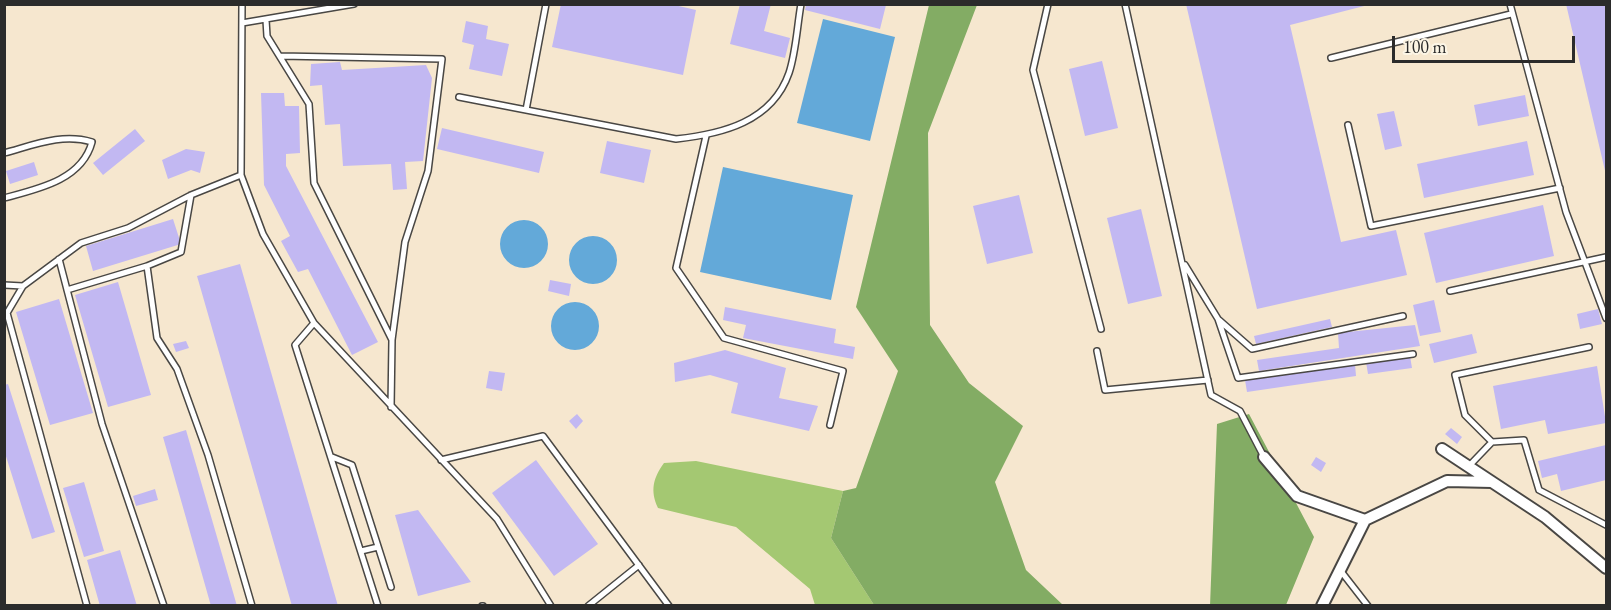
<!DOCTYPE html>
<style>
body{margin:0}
#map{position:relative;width:1611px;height:610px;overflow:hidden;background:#f6e7cf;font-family:"EB Garamond",serif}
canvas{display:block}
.frame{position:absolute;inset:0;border:6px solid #2b2b2b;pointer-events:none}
.scale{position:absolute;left:1392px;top:36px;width:183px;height:27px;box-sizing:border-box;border:3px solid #2b2b2b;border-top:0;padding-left:8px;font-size:18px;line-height:21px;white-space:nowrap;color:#2b2b2b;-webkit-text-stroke:4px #fcf5e5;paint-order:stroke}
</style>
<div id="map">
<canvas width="1611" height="610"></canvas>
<div class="frame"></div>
<div class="scale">100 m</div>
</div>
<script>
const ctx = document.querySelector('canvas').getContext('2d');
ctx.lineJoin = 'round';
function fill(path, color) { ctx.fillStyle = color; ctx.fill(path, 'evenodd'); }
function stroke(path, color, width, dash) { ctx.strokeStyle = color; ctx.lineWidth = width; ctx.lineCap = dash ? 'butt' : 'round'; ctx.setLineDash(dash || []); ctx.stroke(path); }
const green = new Path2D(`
 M696,461l147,30 -12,47 43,67h-59l-5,-16 -74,-62 -78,-19c-8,-17 -5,-30 6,-45z`);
const forest = new Path2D(`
 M929,5h48l-49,128 2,192 39,58 54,43 -28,56 31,88 37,35h-189l-43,-67 12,-47 13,-3 42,-117 -42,-64z
 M1249,414l65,123 -28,68 -76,1 7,-182z`);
const water = new Path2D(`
 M823,19l72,18 -25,104 -73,-18z
 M723,167l130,28 -22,105 -131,-28z
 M500 244a24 24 0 1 1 48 0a24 24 0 1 1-48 0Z
 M569 260a24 24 0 1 1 48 0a24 24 0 1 1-48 0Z
 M551 326a24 24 0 1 1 48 0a24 24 0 1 1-48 0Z`);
const building = new Path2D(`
 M561,4h109l26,6 -13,65 -131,-28z
 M740,4h31l-7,27 26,7 -5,20 -55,-14z
 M1186,4h186l-82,21 51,217 55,-12 11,45 -150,34z
 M1566,4h40v171z
 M806,5h80l-6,24 -75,-19z
 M466,21l22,5 -2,13 23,5 -7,32 -33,-7 5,-24 -12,-3z
 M1102,61l16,67 -33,8 -16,-67z
 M340,62l2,8 84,-5 6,13 -9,83 -18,1 2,27 -14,1 -2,-26 -48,2 -3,-42 -15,1 -3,-40 -12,1 1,-22z
 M261,93h23l1,13h14l1,47 -14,1v12l92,176 -26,13 -44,-86 -10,3 -17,-31 9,-5 -26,-51z
 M1525,95l4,21 -51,10 -4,-21z
 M1394,111l8,35 -17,4 -8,-36z
 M442,128l102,24 -5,21 -102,-24z
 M135,129l10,12 -42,34 -10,-12z
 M607,141l44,9 -7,33 -44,-10z
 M1527,141l7,34 -110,23 -7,-34z
 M186,149l19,3 -5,21 -9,-3 -23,9 -6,-19z
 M34,162l4,13 -28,9 -4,-13z
 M1019,195l14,58 -46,11 -14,-58z
 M1543,205l11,51 -118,27 -12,-50z
 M1141,209l21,87 -34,8 -21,-86z
 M173,219l8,25 -88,27 -7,-25z
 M240,264l98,342h-46l-95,-330z
 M550,280l21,4 -2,12 -21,-5z
 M118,282l33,113 -43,12 -33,-112z
 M59,299l34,114 -43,12 -34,-113z
 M1434,300l7,32 -21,4 -7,-31z
 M725,307l111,22 -2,14 21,4 -2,12 -110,-21 3,-13 -23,-5z
 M1598,309l4,15 -22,5 -3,-15z
 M1330,319l2,8 -76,17 -2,-8z
 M1415,325l5,21 -161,25 -2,-11 82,-12 -1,-15z
 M1472,334l5,19 -43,10 -5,-19z
 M186,341l3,7 -13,4 -3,-8z
 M725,350l61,18 -7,30 39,8 -9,25 -78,-18 7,-30 -28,-8 -35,7 -1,-19z
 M1410,356l2,12 -44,6 -2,-12z
 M1355,364l1,12 -109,16 -2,-12z
 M1597,366l9,57 -58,11 -3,-14 -44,9 -8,-43z
 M489,371l16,2 -3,18 -16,-3z
 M8,384l47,148 -23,7 -28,-89v-65z
 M577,414l6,7 -7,8 -7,-8z
 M1451,428l11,9 -5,7 -12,-10z
 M186,430l51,176h-26l-48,-169z
 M1606,445v35l-45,11 -4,-17 -15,4 -4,-17z
 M1316,457l10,6 -5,9 -10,-7z
 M536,460l62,84 -44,32 -62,-83z
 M84,482l20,69 -20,6 -21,-69z
 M155,489l3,11 -22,6 -3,-10z
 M418,510l53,72 -53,14 -23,-81z
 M120,550l17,56h-37l-13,-46z`);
const service = new Path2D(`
 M242,4l-1,171 22,59 51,89 183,196 54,87
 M1048,4l-15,66 68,259
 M1125,4l86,391 29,16 24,46
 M1510,4l56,208 40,106
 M266,20l1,16 42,68 5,79 78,157 -1,67
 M242,23l112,-19
 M280,56l162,3 -14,112 -23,71 -13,98
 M1331,58l180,-44
 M459,97l217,42c46,-5 96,-17 113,-66 7,-21 8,-46 12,-69
 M526,110l20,-106
 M1348,125l23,101 189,-38
 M706,136l-30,132 48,70 119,33 -13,54
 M4,153c30,-8 58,-20 88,-11 -10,38 -54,47 -88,56
 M191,195l-10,57 -34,14 10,72 20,31 31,86 44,151
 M59,259l43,165 62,182
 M1185,265l33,54 20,59 175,-24
 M4,285l19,1 58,-43 47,-15 63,-33 50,-20
 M23,286l-16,27 80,293
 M67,290l80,-24
 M1450,291l156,-34
 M1219,320l33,29 151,-33
 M314,323l-19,22 83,261
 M1589,347l-134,28 10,40 27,27 32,-2 15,50 67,35
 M1097,351l8,39 103,-10
 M332,457l20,8 39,122
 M441,460l102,-24 126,170
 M1469,466l23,-24
 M361,551l17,-4
 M1340,570l28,36
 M482,606h1
 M588,606l51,-41`);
const minor = new Path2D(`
 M1442,449l103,68 61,51
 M1264,457l33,39 68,24
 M1322,606l43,-86 82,-39 45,1`);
fill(green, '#a4c872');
fill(forest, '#83ac64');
fill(water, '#63a9d9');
fill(building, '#c2b8f2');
stroke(service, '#494744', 8);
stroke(minor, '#494744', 14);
stroke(service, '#fff', 5);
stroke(minor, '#fff', 10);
</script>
